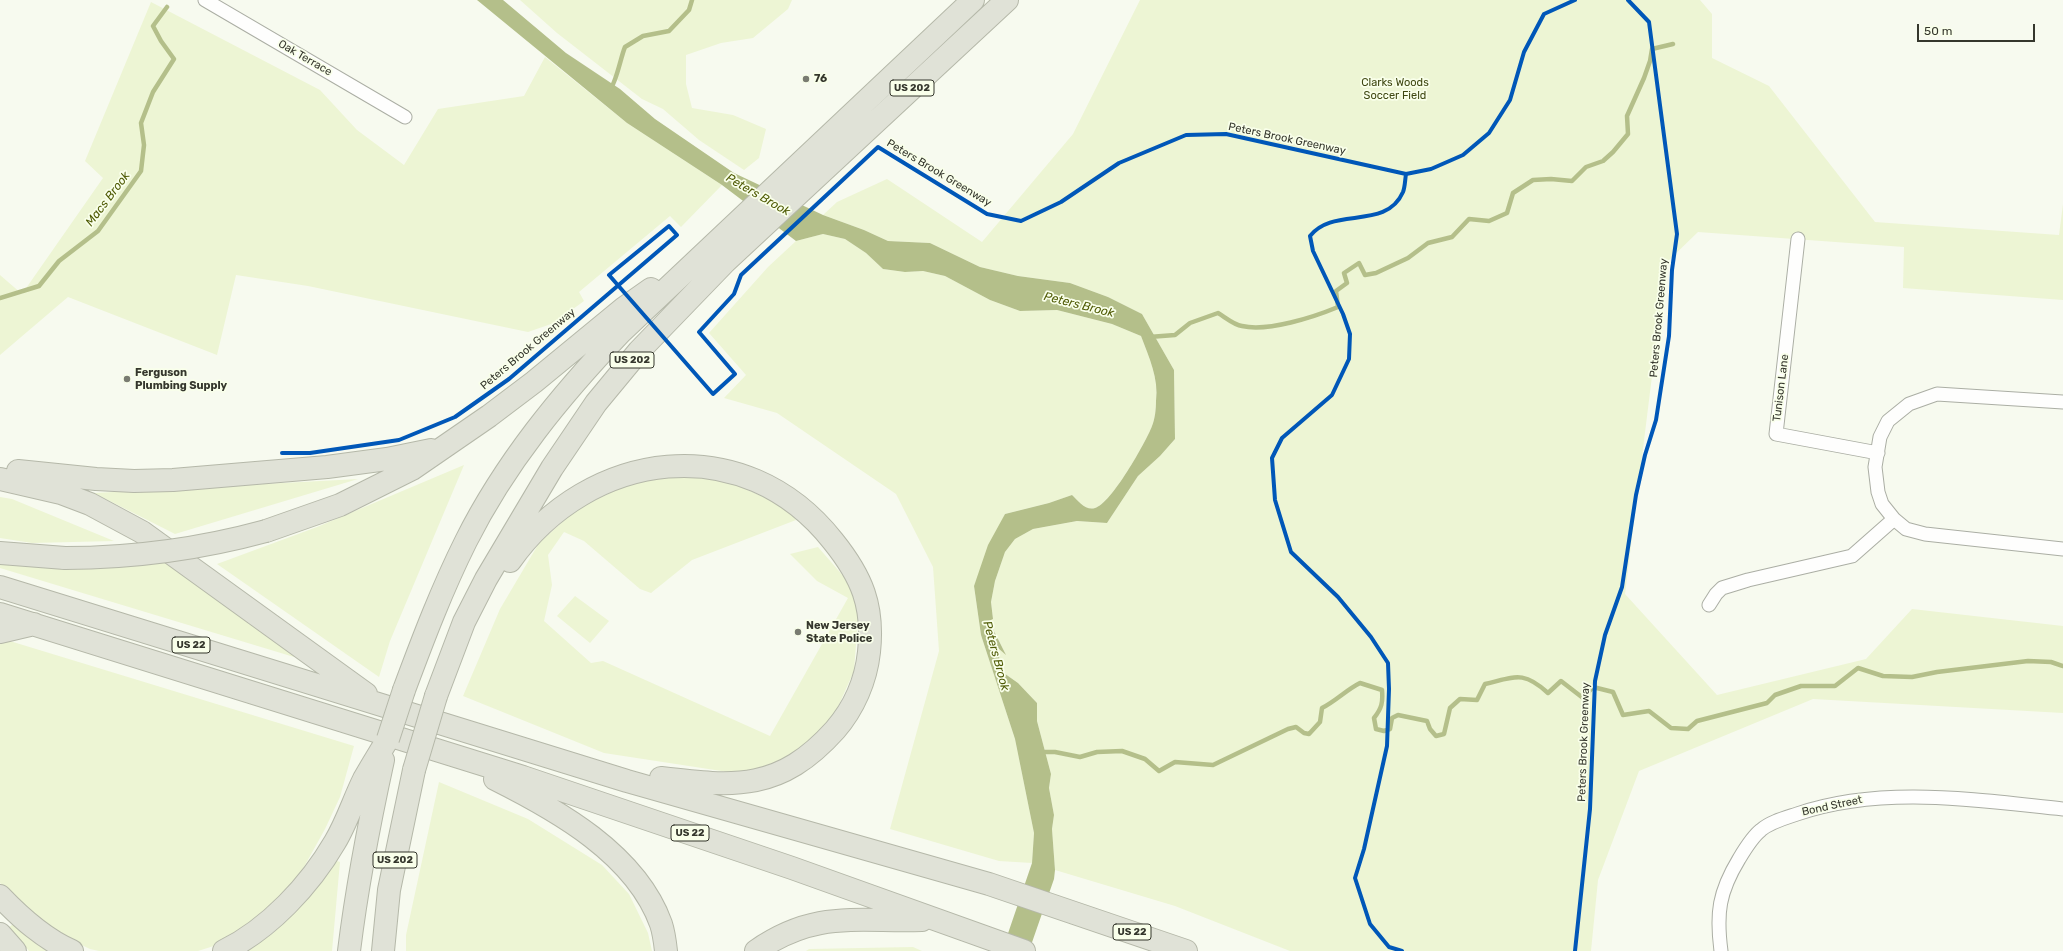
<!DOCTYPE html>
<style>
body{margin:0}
#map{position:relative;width:2063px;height:951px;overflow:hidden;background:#f7faef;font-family:Rubik,sans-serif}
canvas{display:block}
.scale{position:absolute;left:1917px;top:24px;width:118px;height:18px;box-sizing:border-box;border:2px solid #35372d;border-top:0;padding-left:5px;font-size:12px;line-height:14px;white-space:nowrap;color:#35372d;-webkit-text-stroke:3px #f9ffea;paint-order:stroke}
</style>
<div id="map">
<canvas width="2063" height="951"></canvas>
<div class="scale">50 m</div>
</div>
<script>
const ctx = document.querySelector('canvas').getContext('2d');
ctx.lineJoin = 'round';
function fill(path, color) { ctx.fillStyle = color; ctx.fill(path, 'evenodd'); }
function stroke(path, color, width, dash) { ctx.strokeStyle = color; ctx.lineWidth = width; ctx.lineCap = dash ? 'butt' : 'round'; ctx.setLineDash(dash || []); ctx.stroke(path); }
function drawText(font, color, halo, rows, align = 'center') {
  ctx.font = font + ' Rubik,sans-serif'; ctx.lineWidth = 3.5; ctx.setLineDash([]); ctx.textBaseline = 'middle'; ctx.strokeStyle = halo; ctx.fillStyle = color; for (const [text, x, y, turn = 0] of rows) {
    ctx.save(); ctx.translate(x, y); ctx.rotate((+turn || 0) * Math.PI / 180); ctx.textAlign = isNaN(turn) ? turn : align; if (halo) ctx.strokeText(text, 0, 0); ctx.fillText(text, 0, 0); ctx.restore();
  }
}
const green = new Path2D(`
 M520,0h272l-4,9 -35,29 -32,5 -35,12v29l6,24 41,7 33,14 -7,29 -15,12 -45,-30 -36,-31 -21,-10 -85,-66z
 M1140,0h560l12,14v44l57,28 106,136 184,13 4,-31v96l-160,-12 1,-41 -206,-15 -32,31 -41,331 92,101 149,-36 46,-50 151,17v87l-250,-14 -174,72 -41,109 -7,71h-301l-115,-45 -120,-36 -3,-41 2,-14 -5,-27 2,-14 -14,-53v-18l-19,-20 -17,-12 -3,-24 7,6 -16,-33 4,-1 -2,-17 4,-21 10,-29 10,-13 18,-10 44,-8 30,2 31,-47 22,-20 15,-17 -1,-69 -32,-56 -34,-17 -38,-14 -52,-7 -38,-9 -50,-24 -42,-2 -24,-11 -41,-15 14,-13 50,-23 95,63 91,-108z
 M151,2l169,88 37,40 47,35 34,-56 86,-13 21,-39 82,66 95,62 -41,42 -11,-11 -91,76 5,9 -30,22 -26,9 -220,-46 -72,-11 -19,80 -149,-58 -68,58v-80l22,19 81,-116 -18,-17z
 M823,234l22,5 21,14 17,16 22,3 18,-1 22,5 45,24 30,11 37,-1 55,14 29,12c8,21 18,43 15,65 0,8 -1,18 -4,25 -6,16 -41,78 -57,82 -9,3 -17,-7 -23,-13l-23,8 -44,11 -31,72 7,49 34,104 19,94 -2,30 -33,-2 -109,-32 49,-178 -6,-84 -37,-73 -119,-81 -53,-15 22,-23 -37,-42 59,-66 28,-26z
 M464,465l-74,176 -11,36 -162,-113 100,-37z
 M678,476l39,1 68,29 11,14 -104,40 -41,33 -11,-4 -56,-48 -20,-9 -16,23 4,30 -8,36 47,42 12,-2 167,75 78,-138 -31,-17 -27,-27 28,-7 34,39 7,19 -5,66 -21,47 -40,37 -46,18 -19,-1 -124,-19 -141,-57 37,-87 39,-66 38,-34 60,-29z
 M358,479l-183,55 -81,-41z
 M0,497l12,2 102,42 -82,2 -32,-5z
 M0,561l168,1 127,94 -1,1 -294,-89z
 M575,596l34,25 -19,22 -33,-27z
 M0,638l354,108 -14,51 -15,32 -31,56 -29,33 -42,25 -25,8h-99l-9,-2 -23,-11 -24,-14 -43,-41z
 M439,782l89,37 74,46 27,29 19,39 4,18h-246v-16z
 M337,861l3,1 -8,89h-86l26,-17 20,-19z
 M13,924l26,22 11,5h-21l-21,-23z
 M913,947l9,4h-116l3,-2z`);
const water = new Path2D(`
 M477,0h26l63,53 54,36 35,30 79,54 89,42 41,15 24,11 42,2 50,24 38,9 52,7 38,14 34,17 32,56 1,69 -15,17 -22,20 -31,47 -30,-2 -44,8 -18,10 -10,13 -10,29 -4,21 2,17 -4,2 17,34 -8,-7 3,23 17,12 19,20v18l14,53 -2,14 5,27 -2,14 3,41 -1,9 -25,72h-27l30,-88 2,-30 -19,-94 -34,-104 -7,-49 14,-41 17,-31 44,-11 23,-8c6,6 14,16 23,13 16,-4 51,-66 57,-82 3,-7 4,-17 4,-25 3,-22 -7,-44 -15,-65l-29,-12 -55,-14 -37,1 -30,-11 -45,-24 -22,-5 -18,1 -22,-3 -17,-16 -21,-14 -22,-5 -27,7 -74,-56 -95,-62z`);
const stream = new Path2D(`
 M610,89c6,-5 11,-33 15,-42l18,-11 26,-5 20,-21 3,-10
 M0,298l39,-12 20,-25 39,-30 43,-60 3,-26 -3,-22 12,-31 21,-33 -13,-18 -8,-15 14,-19
 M1149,337l26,-2 15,-12 28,-10c7,4 16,12 24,13 26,6 72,-9 96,-19l-2,-16 11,-8 -3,-10 15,-10 6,12 11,-2 32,-15 20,-15 24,-6 17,-18 20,2 18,-8 6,-20 20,-13 18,-1 21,2 14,-14 17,-6 10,-9 15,-18 -1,-18 17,-38 6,-17 2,-12 21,-5
 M1041,752h14l25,5 17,-5 25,-1 23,8 14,12 16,-9 38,3 75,-36 8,-2 8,6 5,1 11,-12 2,-14c14,-7 24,-18 38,-25l22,7c1,12 0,18 -8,28l2,11 8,2 6,-2 2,-11 6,-3 29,6 3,8 6,7 8,-2 6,-26 10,-9 17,1 8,-16c30,-7 38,-14 63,9l13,-12 22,17 10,-11 20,5 10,23 26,-4 22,17 17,1 9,-8 70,-18 8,-8 26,-9h34l23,-18 25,8 29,1 25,-5 91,-11 23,1 12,4`);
const street = new Path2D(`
 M205,0l200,117
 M1798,239l-22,195 102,19
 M2063,402l-126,-8 -28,10 -21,17 -8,16 -5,30 3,25 4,12 12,15 12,10 19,5 138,15
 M1709,605l7,-11 6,-6 26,-8 104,-24 42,-37
 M1721,951c-5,-38 -2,-59 18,-92 6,-10 13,-22 22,-29 9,-8 24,-12 36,-16 85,-29 178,-14 266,-5`);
const highway = new Path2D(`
 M18,471l78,8 38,2 39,-1 154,-13 60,-8 44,-9
 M0,479l61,14 29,11 52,28 224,162
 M266,531l74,-26 72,-36 77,-53 45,-34 90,-74 27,-19
 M0,553l65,5
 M510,561c79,-112 234,-133 323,-20 29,36 41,65 36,111 -3,28 -15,56 -34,78 -55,61 -99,57 -174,48
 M0,587l627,194 362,103 197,67
 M0,614l523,163 269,91 232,83
 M0,632l34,-8
 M404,690c19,-51 38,-101 62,-149 39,-78 95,-146 155,-209l352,-332
 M436,696l28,-74 22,-43 66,-111 44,-65 43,-52 86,-89 282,-262
 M495,779c62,31 141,75 166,145 3,9 4,18 5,27
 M0,896c21,22 44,43 72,55
 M0,934l15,17
 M224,951c45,-22 86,-66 111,-109 12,-20 19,-43 29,-63 8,-14 16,-27 24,-40
 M349,951c8,-65 20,-127 34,-191
 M383,951l6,-61 25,-120
 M756,951c59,-41 100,-29 166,-31`);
const highwayBridge = new Path2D(`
 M65,558c69,0 135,-9 201,-27
 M388,739l16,-49
 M414,770l22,-74`);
const cycleway = new Path2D(`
 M282,453h28l89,-13 56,-23 54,-38 168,-144 -8,-9 -60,49 104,119 22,-20 -36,-42 35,-38 7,-19 137,-128 109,67 34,7 40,-19 58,-39 67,-28 40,-1 180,40
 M1402,951l-13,-4 -19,-23 -15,-46 9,-29 23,-103 2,-57 -1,-26 -17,-26 -33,-40 -47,-45 -16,-52 -3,-42 10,-20 50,-43 17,-36 1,-25 -7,-20 -30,-63 -3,-15c23,-30 76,-5 93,-44 2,-5 2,-12 3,-18l25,-5 32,-14 26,-22 21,-33 14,-48 20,-38 31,-14
 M1575,951l15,-142 5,-128 10,-46 17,-48 14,-92 9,-40 11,-35 13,-84 3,-66 5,-36 -28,-212 -21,-22`);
const markers = [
 [806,79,4,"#797b71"],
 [127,379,4,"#797b71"],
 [798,632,4,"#797b71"]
];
const shields = [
 [912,88,44],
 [632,360,44],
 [191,645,38],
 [690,833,38],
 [395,860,44],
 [1132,932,38]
];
const shieldNames = [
 ["US 202",912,88],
 ["US 202",632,360],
 ["US 22",191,645],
 ["US 22",690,833],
 ["US 202",395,860],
 ["US 22",1132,932]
];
const streetNames = [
 ["Oak Terrace",305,58,30],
 ["Peters Brook Greenway",1287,139,12],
 ["Peters Brook Greenway",939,173,31],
 ["Peters Brook Greenway",1659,318,-85],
 ["Peters Brook Greenway",528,349,-40],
 ["Tunison Lane",1781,388,-83],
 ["Peters Brook Greenway",1584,742,-88],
 ["Bond Street",1832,806,-12]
];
const poiNames = [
 ["76",814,79],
 ["Ferguson",135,373],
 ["Plumbing Supply",135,386],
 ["New Jersey",806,626],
 ["State Police",806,639]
];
const parkNames = [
 ["Clarks Woods",1395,83],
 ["Soccer Field",1395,96]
];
const waterNames = [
 ["Peters Brook",758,195,30],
 ["Macs Brook",108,199,-53],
 ["Peters Brook",1079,305,14],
 ["Peters Brook",996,656,75]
];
fill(green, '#edf5d4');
fill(water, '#b4bf8a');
stroke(stream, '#b4bf8a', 4.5);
stroke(street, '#abaea4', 15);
stroke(highway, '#b5b8a9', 24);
stroke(street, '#fefefd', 13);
stroke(highway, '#e0e2d7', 22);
stroke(highwayBridge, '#b5b8a9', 24, []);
stroke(highwayBridge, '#e0e2d7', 22);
stroke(cycleway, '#0057b8', 4);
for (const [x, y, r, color] of markers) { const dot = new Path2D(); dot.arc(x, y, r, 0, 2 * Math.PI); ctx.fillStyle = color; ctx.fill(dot); stroke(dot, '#f9ffea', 1.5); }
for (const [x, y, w] of shields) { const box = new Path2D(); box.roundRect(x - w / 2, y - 8, w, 16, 3); ctx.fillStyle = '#f9ffea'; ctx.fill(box); stroke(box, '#35372d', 1); }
drawText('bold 10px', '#35372d', null, shieldNames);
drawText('11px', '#35372d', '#f9ffea', streetNames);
drawText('bold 11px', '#35372d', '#f9ffea', poiNames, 'left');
drawText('11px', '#3e4711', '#f9ffea', parkNames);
drawText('italic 12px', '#4f5b05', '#f9ffea', waterNames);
</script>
